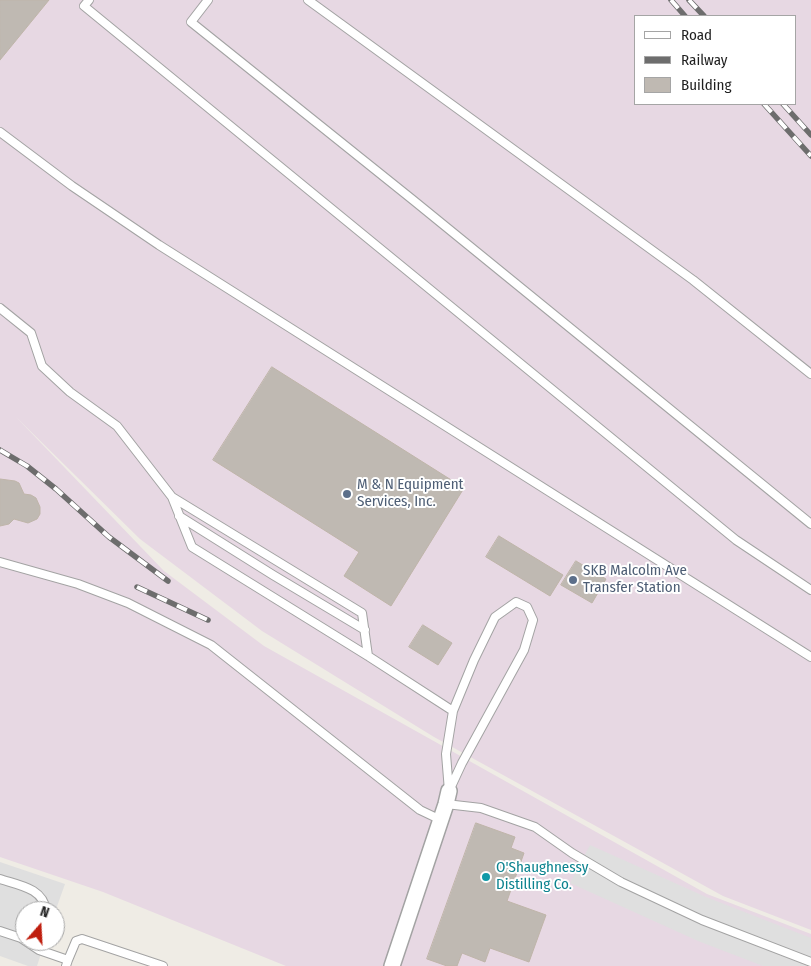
<!DOCTYPE html>
<style>
body{margin:0}
#map{position:relative;width:811px;height:966px;overflow:hidden;background:#efece5;font-family:"Fira Sans Condensed",sans-serif}
canvas{display:block}
.legend{position:absolute;left:634px;top:15px;width:162px;height:90px;box-sizing:border-box;background:#fff;border:1px solid #a5a5a5;margin:0;padding:6px 9px;list-style:none;font-size:15px;color:#1f1f1f}
.legend li{display:flex;align-items:center;gap:10px;height:25px}
.legend b{width:25px;border:1px solid #a5a5a5}
.north{position:absolute;left:15px;top:901px;width:50px;height:50px;box-sizing:border-box;background:#fff;border:1px solid #a5a5a5;border-radius:50%;rotate:19deg;font-size:14px;font-weight:700;line-height:20px;text-align:center;color:#1f1f1f}
.north::after{content:'';display:block;margin:auto;width:18px;height:22px;background:#bf1e0e;clip-path:polygon(50% 0,100% 100%,50% 72%,0 100%)}
</style>
<div id="map">
<canvas width="811" height="966"></canvas>
<ul class="legend">
<li><b style="height:6px;background:#fff"></b>Road</li>
<li><b style="height:6px;background:#6d6d6d"></b>Railway</li>
<li><b style="height:14px;background:#bfb9b2"></b>Building</li>
</ul>
<div class="north">N</div>
</div>
<script>
const ctx = document.querySelector('canvas').getContext('2d');
ctx.lineJoin = 'round';
function fill(path, color) { ctx.fillStyle = color; ctx.fill(path, 'evenodd'); }
function stroke(path, color, width, dash) { ctx.strokeStyle = color; ctx.lineWidth = width; ctx.lineCap = dash ? 'butt' : 'round'; ctx.setLineDash(dash || []); ctx.stroke(path); }
function drawText(font, color, halo, rows, align = 'center') {
  ctx.font = font + ' "Fira Sans Condensed",sans-serif'; ctx.lineWidth = 4; ctx.setLineDash([]); ctx.textBaseline = 'middle'; ctx.strokeStyle = halo; ctx.fillStyle = color; for (const [text, x, y, turn = 0] of rows) {
    ctx.save(); ctx.translate(x, y); ctx.rotate((+turn || 0) * Math.PI / 180); ctx.textAlign = isNaN(turn) ? turn : align; if (halo) ctx.strokeText(text, 0, 0); ctx.fillText(text, 0, 0); ctx.restore();
  }
}
const industrial = new Path2D(`
 M0,0h811v930l-88,-34 -289,-159 -172,-106 -122,-92 -124,-122 148,154 100,75 443,248 104,40v32h-525l-183,-74 -103,-35zM635,16h160v88h-160z`);
const parking = new Path2D(`
 M590,845l116,52 105,41v28h-48l-65,-25 -128,-58z
 M0,862l65,22 -10,28v-1h-30v30h20l-8,25h-9l-28,-10z`);
const building = new Path2D(`
 M0,0h49l-49,60z
 M272,367l192,121 -73,118 -47,-30 15,-24 -146,-92z
 M0,479l15,2 4,2 5,11 7,1 5,3 4,9v7l-3,5 -9,4 -14,-4 -5,5 -9,2z
 M499,536l64,39 -13,21 -64,-39z
 M576,561l30,18 -14,24 -31,-18z
 M423,625l29,18 -14,22 -29,-18z
 M476,823l39,14 -4,11 13,5 -17,48 39,14 -17,47 -39,-14 -5,14 -23,-9 -5,13h-10l-20,-7z`);
const lane = new Path2D(`
 M89,0l-5,6 652,534 75,50
 M208,0l-17,22 222,178 398,324
 M308,0l385,280 118,94
 M0,132l72,54 87,59 652,412
 M0,308l31,25 11,33 28,26 47,34 55,71 190,116 6,43
 M172,497l20,50 176,109 85,55
 M179,516l94,59 92,55
 M0,562l78,22 50,19 83,42 209,165 21,10
 M516,602l11,5 6,13 -9,30 -62,113 -13,28 -3,-37 7,-43 21,-51 21,-43z
 M446,804l35,4 54,19 37,26 49,29 81,38 109,42
 M0,879c18,6 44,9 46,32
 M0,931l21,7 18,12 29,10 -2,6
 M68,960l8,-19 6,-2 81,27`);
const street = new Path2D(`
 M392,966l54,-162 3,-13`);
const rail = new Path2D(`
 M671,0l14,16
 M689,0l15,16
 M764,104l47,52
 M783,104l28,31
 M0,450l27,16 29,23 53,48 59,44
 M137,587l71,33`);
const markers = [
 [347,494,5,"#5c6f8a"],
 [573,580,5,"#5c6f8a"],
 [486,877,5,"#0f9aa8"]
];
const serviceNames = [
 ["M & N Equipment",357,485],
 ["Services, Inc.",357,502],
 ["SKB Malcolm Ave",583,571],
 ["Transfer Station",583,588]
];
const cultureNames = [
 ["O'Shaughnessy",496,868],
 ["Distilling Co.",496,885]
];
fill(industrial, '#e7d8e3');
fill(parking, '#dfdfdf');
fill(building, '#bfb9b2');
stroke(building, '#bfb5a9', 1);
stroke(lane, '#a3a3a3', 10);
stroke(street, '#a3a3a3', 18);
stroke(lane, '#fff', 8);
stroke(street, '#fff', 15);
stroke(rail, '#6d6d6d', 5.5);
stroke(rail, '#fff', 4, [11]);
for (const [x, y, r, color] of markers) { const dot = new Path2D(); dot.arc(x, y, r, 0, 2 * Math.PI); ctx.fillStyle = color; ctx.fill(dot); stroke(dot, '#fff', 2); }
drawText('15px', '#4e5e75', '#fff', serviceNames, 'left');
drawText('15px', '#0d838f', '#fff', cultureNames, 'left');
</script>
